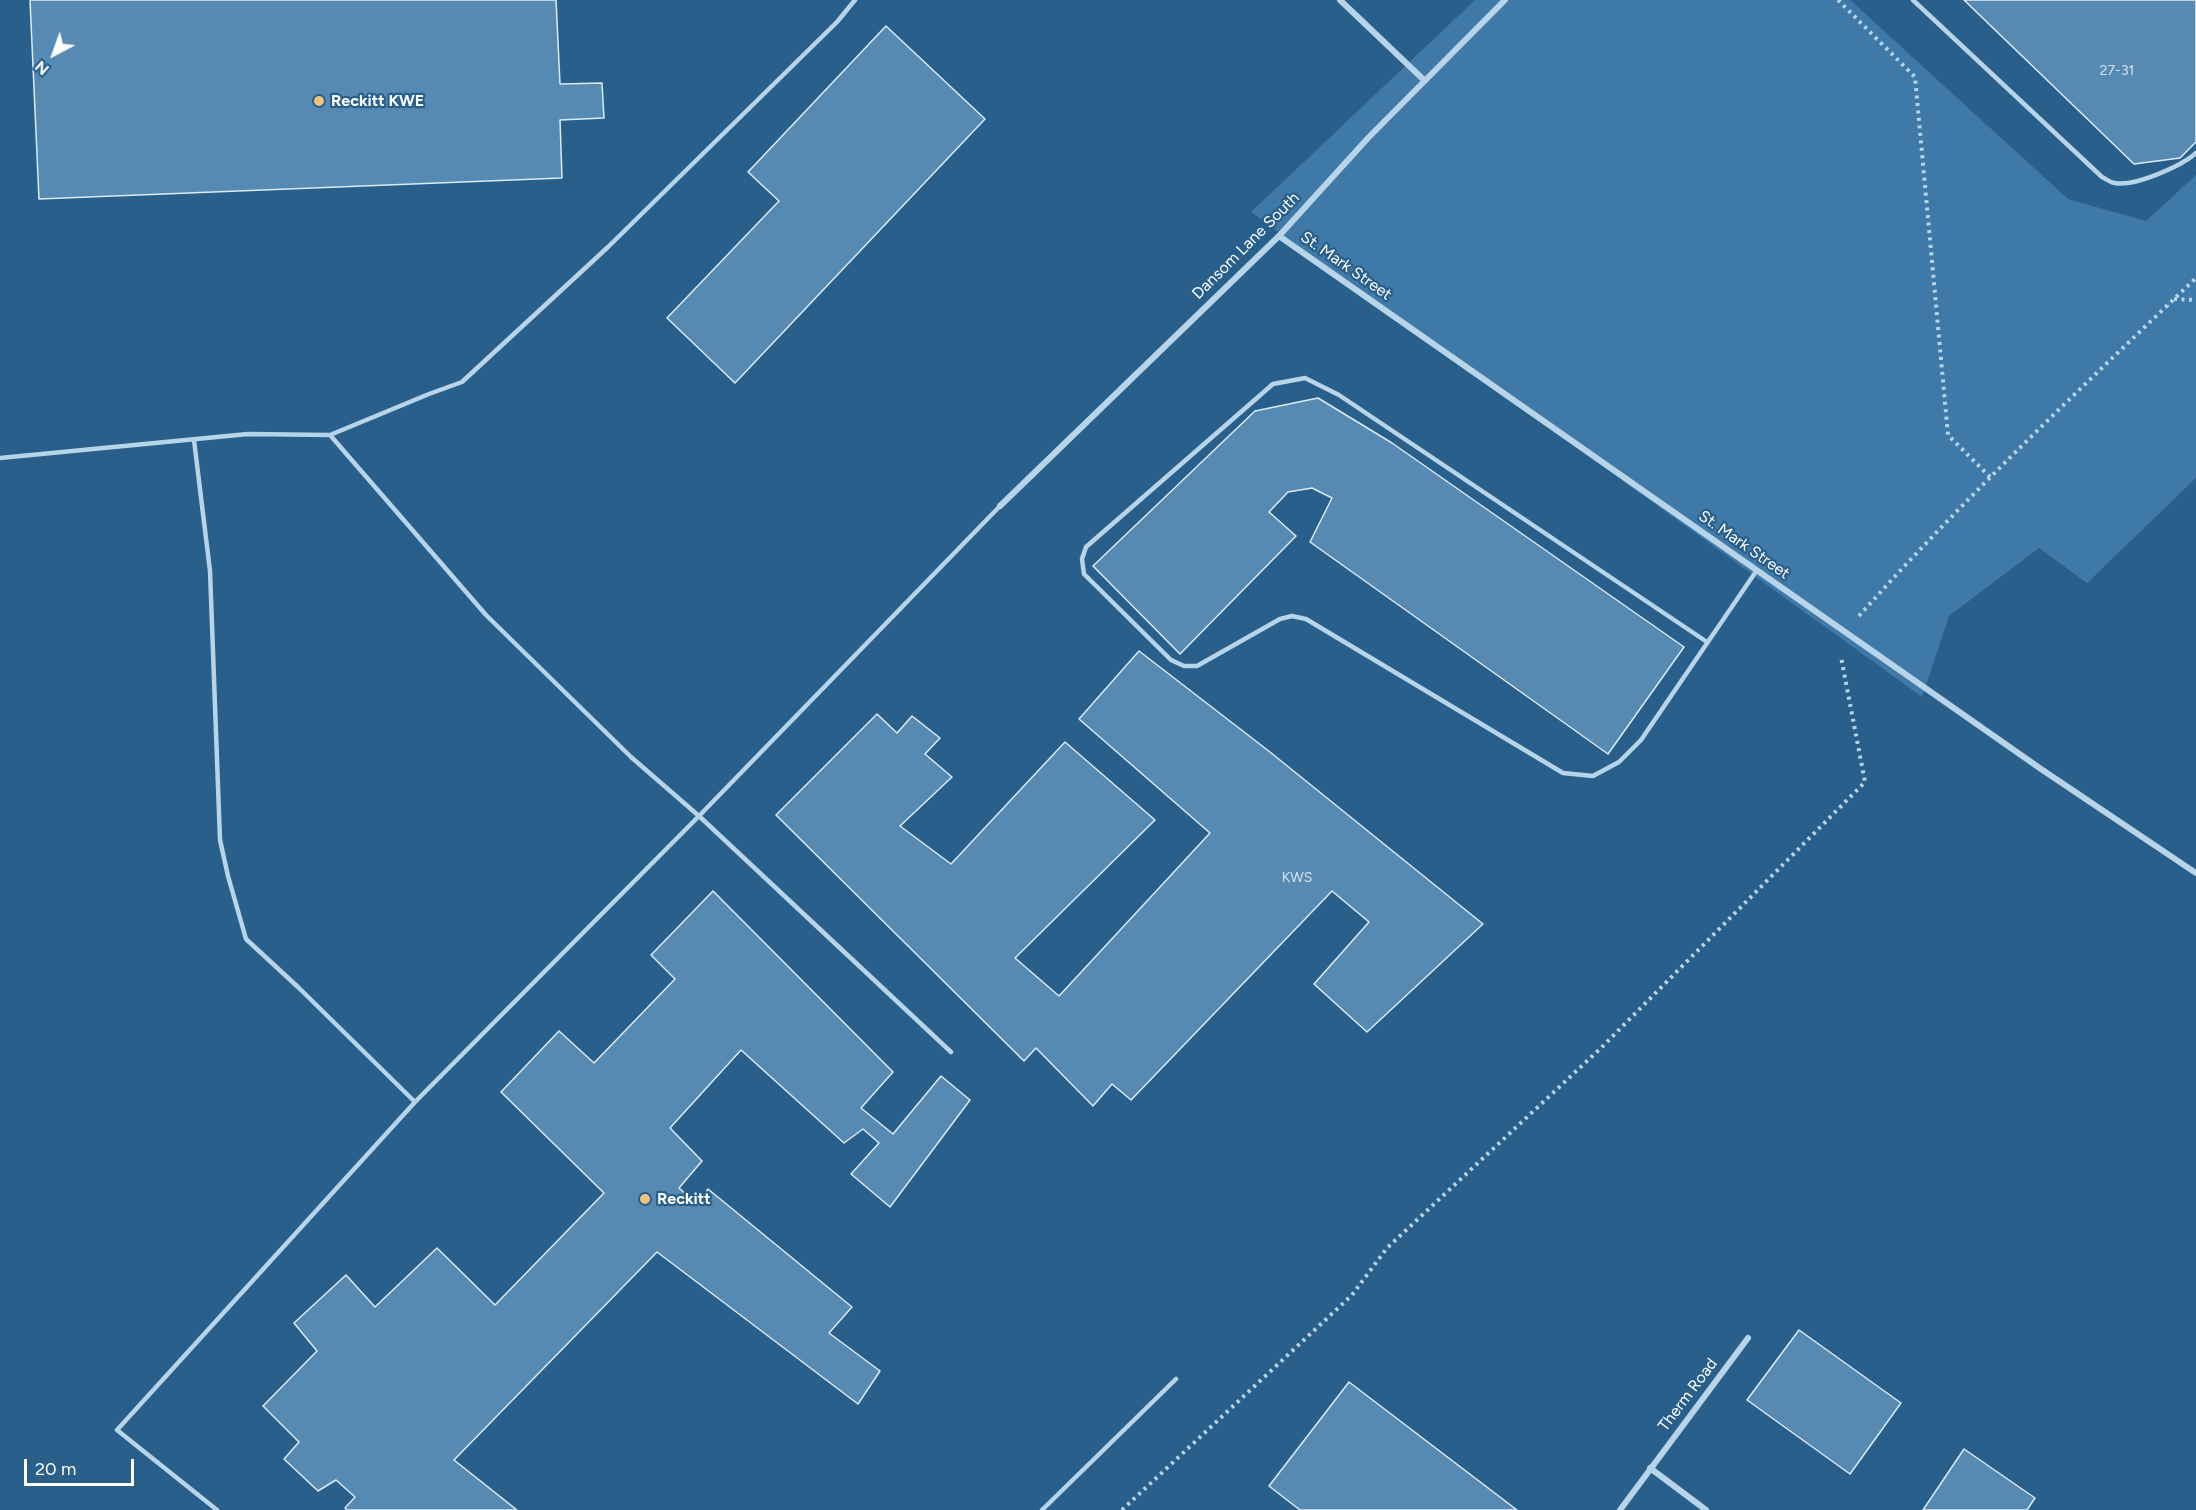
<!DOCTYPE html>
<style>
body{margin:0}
#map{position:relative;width:2196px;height:1510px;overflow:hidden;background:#295f8b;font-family:Figtree,sans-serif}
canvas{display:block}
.north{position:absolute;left:24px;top:24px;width:60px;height:60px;-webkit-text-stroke:4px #295f8b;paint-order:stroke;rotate:221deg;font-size:16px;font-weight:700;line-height:24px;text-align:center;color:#fff}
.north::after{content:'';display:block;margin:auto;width:21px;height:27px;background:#fff;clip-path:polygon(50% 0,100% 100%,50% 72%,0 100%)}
.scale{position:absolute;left:24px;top:1459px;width:110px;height:27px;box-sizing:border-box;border:3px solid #fff;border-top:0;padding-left:8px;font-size:18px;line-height:21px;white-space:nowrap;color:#fff;-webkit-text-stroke:4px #295f8b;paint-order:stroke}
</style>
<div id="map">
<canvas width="2196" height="1510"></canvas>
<div class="north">N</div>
<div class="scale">20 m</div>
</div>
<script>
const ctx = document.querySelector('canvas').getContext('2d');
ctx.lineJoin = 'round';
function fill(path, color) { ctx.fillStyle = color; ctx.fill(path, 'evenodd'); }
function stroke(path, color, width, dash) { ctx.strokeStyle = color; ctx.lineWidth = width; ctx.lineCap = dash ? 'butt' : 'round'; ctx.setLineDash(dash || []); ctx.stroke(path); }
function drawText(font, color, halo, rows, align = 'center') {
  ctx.font = font + ' Figtree,sans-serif'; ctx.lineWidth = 4.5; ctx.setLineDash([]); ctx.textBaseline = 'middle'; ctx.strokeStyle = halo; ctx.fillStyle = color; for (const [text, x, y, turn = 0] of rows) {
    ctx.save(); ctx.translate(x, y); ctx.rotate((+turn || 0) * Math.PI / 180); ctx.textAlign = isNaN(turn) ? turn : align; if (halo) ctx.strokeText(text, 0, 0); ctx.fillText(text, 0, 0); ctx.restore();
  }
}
const green = new Path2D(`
 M1475,0h375l218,199 78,22 50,-46v303l-109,105 -48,-35 -90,68 -27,81 -671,-485z`);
const building = new Path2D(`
 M30,0h526l4,84 42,-1 2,35 -44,2 2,58 -523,21z
 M1964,0h232v142l-16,16 -46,6z
 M886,26l99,93 -250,264 -68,-65 112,-117 -31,-29z
 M1318,398l74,45 292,204 -76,107 -298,-212 22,-44 -20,-10 -24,4 -19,20 27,24 -116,118 -87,-88 162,-155z
 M1139,651l131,101 213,172 -116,108 -53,-48 55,-62 -37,-31 -201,209 -19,-16 -19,22 -57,-58 -12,13 -248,-246 101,-101 20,19 15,-17 28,22 -15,16 27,23 -52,49 51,38 114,-122 90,78 -140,138 44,38 151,-163 -131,-114z
 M713,891l180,181 -32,36 32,26 48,-58 29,24 -80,107 -39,-33 28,-31 -16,-14 -19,14 -103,-93 -71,78 32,33 -23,27 19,17 10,-16 144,118 -23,26 51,38 -22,33 -201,-152 -203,208 63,50h-170l-2,-2 10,-11 -19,-17 -18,11 -34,-32 15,-17 -36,-36 54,-55 -23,-28 52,-48 29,32 62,-59 58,57 109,-112 -103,-101 58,-61 35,32 81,-84 -24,-24z
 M1799,1330l102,73 -51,71 -103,-74z
 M1349,1382l168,128h-217l-31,-24z
 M1964,1449l71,49 -8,12h-104z`);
const path = new Path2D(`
 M1838,0l77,77 33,358 42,42
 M2174,299l22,1
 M1859,616c106,-119 222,-228 337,-338
 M1122,1510l230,-215 35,-47 214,-200 264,-266 -24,-125`);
const service = new Path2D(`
 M1913,0l189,177c4,2 9,6 13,6 19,4 67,-17 81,-30
 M330,435l99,-41 33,-12 146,-135 229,-225 18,-22
 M194,440l16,131 10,269 8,36 18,63 53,49 116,114
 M0,458l248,-24 82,1 156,180 145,142 68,59 252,236
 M1707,642l-368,-247 -34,-17 -32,6 -187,163 -4,12 2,15 87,86 13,6h13l83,-47 12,-3 14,3 257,154 30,3 26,-14 22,-22 116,-170
 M217,1510l-100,-80 298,-328 284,-286 301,-310
 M1042,1510l134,-131`);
const minor = new Path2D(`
 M1340,0l85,81
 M1279,236l762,533 155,104
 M1000,506l279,-270 89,-98 137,-138
 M1650,1468l56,42
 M1620,1510l128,-172`);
const markers = [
 [319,101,6,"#f0c27e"],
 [645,1199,6,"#f0c27e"]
];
const numberNames = [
 ["27-31",2117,71],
 ["KWS",1297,878]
];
const poiNames = [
 ["Reckitt KWE",331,101],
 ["Reckitt",657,1199]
];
const streetNames = [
 ["Dansom Lane South",1246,246,-45],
 ["St. Mark Street",1346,266,35],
 ["St. Mark Street",1744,545,35],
 ["Therm Road",1688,1395,-53]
];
fill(green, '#3e79a7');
fill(building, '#568ab3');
stroke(building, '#dbebf7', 1.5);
stroke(path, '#b7d4e9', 4, [3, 4.5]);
stroke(service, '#b7d4e9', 4.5);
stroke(minor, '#b7d4e9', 6);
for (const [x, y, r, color] of markers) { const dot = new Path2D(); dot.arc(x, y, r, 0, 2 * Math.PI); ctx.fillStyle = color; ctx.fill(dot); stroke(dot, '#295f8b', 2); }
drawText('14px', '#d5e2ec', null, numberNames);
drawText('bold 16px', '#fff', '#295f8b', poiNames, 'left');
drawText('16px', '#fff', '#295f8b', streetNames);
</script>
